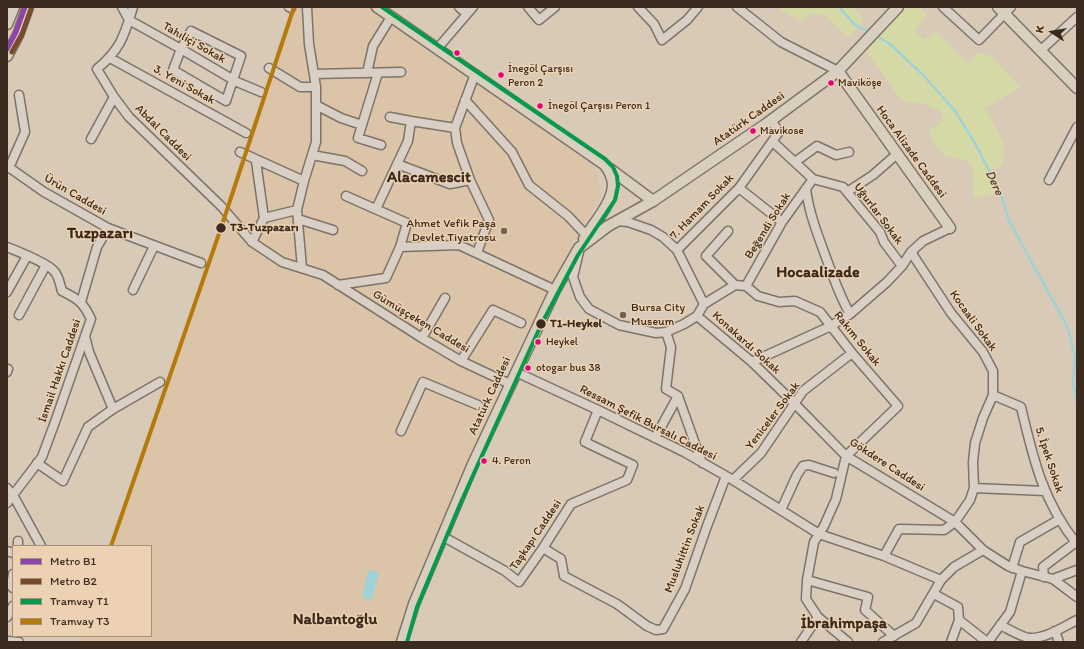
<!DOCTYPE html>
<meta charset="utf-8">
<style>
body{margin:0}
#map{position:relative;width:1084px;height:649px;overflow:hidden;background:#d8cab7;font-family:Itim,sans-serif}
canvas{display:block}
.frame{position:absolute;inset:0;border:8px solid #3b2a1e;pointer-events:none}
.legend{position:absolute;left:12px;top:545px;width:140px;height:92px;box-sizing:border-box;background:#ecd2b3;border:1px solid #a58f77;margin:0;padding:5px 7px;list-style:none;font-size:12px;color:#3b2a1e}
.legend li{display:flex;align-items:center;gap:8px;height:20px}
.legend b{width:20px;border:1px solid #a58f77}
.north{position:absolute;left:1032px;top:12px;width:40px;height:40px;-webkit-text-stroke:3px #ecd2b3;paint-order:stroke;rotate:282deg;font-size:11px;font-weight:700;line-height:16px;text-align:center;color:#3b2a1e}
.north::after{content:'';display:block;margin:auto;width:14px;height:18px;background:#3b2a1e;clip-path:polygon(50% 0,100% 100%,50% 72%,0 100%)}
</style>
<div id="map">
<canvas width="1084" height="649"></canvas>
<div class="frame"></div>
<ul class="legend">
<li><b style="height:5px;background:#8e44ad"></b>Metro B1</li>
<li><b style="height:5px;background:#7a4b2a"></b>Metro B2</li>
<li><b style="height:5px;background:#069a4c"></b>Tramvay T1</li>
<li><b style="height:5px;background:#b57b0a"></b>Tramvay T3</li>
</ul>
<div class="north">K</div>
</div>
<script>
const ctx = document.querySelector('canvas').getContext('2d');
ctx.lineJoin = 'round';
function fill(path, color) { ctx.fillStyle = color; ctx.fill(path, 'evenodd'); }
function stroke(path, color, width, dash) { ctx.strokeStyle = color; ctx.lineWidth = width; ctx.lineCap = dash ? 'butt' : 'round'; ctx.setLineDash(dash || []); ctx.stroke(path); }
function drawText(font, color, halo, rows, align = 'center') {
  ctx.font = font + ' Itim,sans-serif'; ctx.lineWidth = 3; ctx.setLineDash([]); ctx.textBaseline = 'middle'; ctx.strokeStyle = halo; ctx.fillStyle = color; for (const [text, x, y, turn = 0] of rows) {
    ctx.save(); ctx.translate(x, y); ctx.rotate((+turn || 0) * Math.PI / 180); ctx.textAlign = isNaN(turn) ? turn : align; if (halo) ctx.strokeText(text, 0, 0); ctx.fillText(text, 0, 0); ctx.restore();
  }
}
const built = new Path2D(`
 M291,7h81l223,160 7,27 -96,176 -108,272h-318l2,-6h69v-90h-38z`);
const green = new Path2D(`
 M778,7h78v4l8,8 -15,19 -24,-22 -13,-3 -10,8 -15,-7z
 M906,7h13l8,7 -12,17 8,9 13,-8 32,32 8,-12 15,4 30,31 -36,21 19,35 -1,22 -16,9 10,20 -24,4v-28l-7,-10 -19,-3 -11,-10 -8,-16 16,-10 -4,-10 -17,-7 -21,-3 -36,-50z`);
const water = new Path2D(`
 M371,570l6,1v2l2,1 -7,25 -2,-1v2l-6,-1v-3h-2l6,-25h2z`);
const stream = new Path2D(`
 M839,7l16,18 16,8
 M876,36l13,7 35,33 31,35 21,34 25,49 8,27 58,105 8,30 -2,28 4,19`);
const minor = new Path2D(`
 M122,7l7,13 52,29 56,33 24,10
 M133,7c-9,29 -12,42 -36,62l17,28 15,20 92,89 31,36 30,20 41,13 99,63 39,23 49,23
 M289,7l2,1
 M459,7l8,7
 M528,7l11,13 16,-13
 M638,7l16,17 8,16 25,-20 11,-13
 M737,7l44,35 57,29
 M943,7l36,33 32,-33
 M191,31l50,25 -15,45 -53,-31 8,-21z
 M437,49l36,-42
 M1041,50l36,-33
 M110,58l136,75
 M269,68l31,19h16
 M367,73l6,-27 18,-29
 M378,73l-20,65 23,7
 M314,74l87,-2
 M475,74l-20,54 2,15 13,37 19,40 -12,33
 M465,100l47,52 17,33 39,31 19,20
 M316,105l25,13 21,7
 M390,117l21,4
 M91,139l23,-42
 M773,142l40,37 30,8 37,45 4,10 18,24
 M240,152l64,29
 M312,155l33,6 17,10
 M256,161l8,57
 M795,162l22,-16 19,9 13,-3
 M397,164l53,20 20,-4
 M7,166l37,26 64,36 93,35
 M9,168l16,-36 -6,-37
 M1049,180l28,-53
 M739,188l43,34
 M806,189c3,25 13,49 22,74 7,18 12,34 22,51
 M847,192l26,-17 24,-21
 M346,196l61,27 -7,24
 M376,209l32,-68 3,-20 44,7
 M298,219l35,11
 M728,231l-22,25 29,29
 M252,242l12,-24 33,-8
 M7,247c12,5 39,15 47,24 5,5 6,14 8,20 16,8 21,11 29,28l-36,103 -13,35 -35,46
 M677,250l62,-62 40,-56 -8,-12
 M579,252l-6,25 7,20 9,12 30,16 37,8 10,-1 18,-8 13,-8 7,-12 -27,-54 -14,-13 -12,-7 -23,-8 -12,-1
 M302,268l-5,-58 7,-29 12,-39v-55l-7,-43 -2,-37
 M338,285l48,-7 14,-31 59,-2 96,45
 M746,286l36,-64 31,-43
 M133,290l21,-44
 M7,292l20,-36
 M81,302l16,-55 11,-19
 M704,304l31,-19 11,1 12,10 21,6 16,-1 25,11 32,41 46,53 -52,50 -10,43 -12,27 -10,16 -7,38 -1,19 12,18 -17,25
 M19,315l27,-50
 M697,316l55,46 43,42 51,52 109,66 28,28 25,16 14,5 31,8 24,18
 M666,332l5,15 -5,42 12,7 24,67
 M85,336l4,16 24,57
 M422,338l23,-40
 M461,361l32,-51 28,13
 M752,362l79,-36 19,-12 37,-32 15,-16 9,-14 12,-11 27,-13
 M7,372l1,-3
 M516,372l82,38 86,42 49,28 86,54 65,22 57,24
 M993,395l28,12c12,51 22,95 56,137
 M401,431l22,-49 55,23
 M655,438l23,-42
 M37,463l26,18 25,-54 25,-18 47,-27
 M733,480l28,-27 42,-62 49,-38
 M7,488l6,7 28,51
 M974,488l71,3
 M781,510l16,-35 6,-9 6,-1 25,8
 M442,536l63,35 14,11 24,-34 28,-44 56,-24 6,-15 -48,-23 13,-32
 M18,546v-5
 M543,548l18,11 3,17 53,28 30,22 9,4 7,-1 22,-40 22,-63 19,-50
 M7,551l6,2
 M884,556l15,-27 45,1 11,-8 15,-22 4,-12 -1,-26 2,-19 8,-25 10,-23v-24l-10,-19 -32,-39 -40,-61
 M1012,568l8,-26 40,-23
 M13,574l-2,12 2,2
 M1044,577l-1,-10 33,-25
 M1053,579l24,-9
 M807,580l61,17 -3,13 29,26
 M934,594l24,13 1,13 28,22
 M7,617l6,-11
 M818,617l30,25
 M1000,625c7,3 21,12 29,13 16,1 34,-11 48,-18
 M1055,631l4,11
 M7,641l12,1
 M883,642l33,-19 25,-43 13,-13 29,-17
 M951,642l8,-22
 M988,642l22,-30 12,-41`);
const major = new Path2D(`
 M377,7l228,158c3,4 6,9 7,14 6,18 -19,45 -28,60
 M998,7l79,81
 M7,24l7,-17
 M7,56l11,-21 10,-28
 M838,71l112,157
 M610,169l43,32
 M402,642l12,-38 59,-140 82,-174 24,-42 29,-22 45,-25 113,-77 72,-53 60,-64`);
const tram1 = new Path2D(`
 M382,7l223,152 8,8 4,9 1,10 -3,14 -37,55 -37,70 -80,177 -44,105 -10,35`);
const tram2 = new Path2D(`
 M111,546l110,-318 73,-221`);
const metro1 = new Path2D(`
 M7,49l9,-17 9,-25`);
const metro2 = new Path2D(`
 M12,52l10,-18 9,-25`);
const markers = [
 [457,53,3.5,"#e5007d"],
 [501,75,3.5,"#e5007d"],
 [831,83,3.5,"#e5007d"],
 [540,106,3.5,"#e5007d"],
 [753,131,3.5,"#e5007d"],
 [221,228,5.5,"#3b2a1e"],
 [504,231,4,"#726254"],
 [623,315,4,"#726254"],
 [541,324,5.5,"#3b2a1e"],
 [538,342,3.5,"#e5007d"],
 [528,368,3.5,"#e5007d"],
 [484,461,3.5,"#e5007d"]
];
const busNames = [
 ["İnegöl Çarşısı",508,69],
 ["Peron 2",508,83],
 ["Maviköşe",838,83],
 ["İnegöl Çarşısı Peron 1",548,106],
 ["Mavikose",760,131],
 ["Heykel",546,342],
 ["otogar bus 38",536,368],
 ["4. Peron",492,461]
];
const streetNames = [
 ["Tahıliçi Sokak",194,43,30],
 ["3. Yeni Sokak",184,85,29],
 ["Atatürk Caddesi",749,119,-35],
 ["Abdal Caddesi",163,133,45],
 ["Hoca Alizade Caddesi",911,152,54],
 ["Ürün Caddesi",75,195,30],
 ["7. Hamam Sokak",702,207,-46],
 ["Uğurlar Sokak",878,214,53],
 ["Beğendi Sokak",768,226,-58],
 ["Kocaali Sokak",973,321,54],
 ["Gümüşçeken Caddesi",421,322,31],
 ["Rakım Sokak",857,339,51],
 ["Konakardı Sokak",746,343,42],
 ["İsmail Hakkı Caddesi",60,371,-71],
 ["Atatürk Caddesi",490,396,-65],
 ["Yeniceler Sokak",773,416,-53],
 ["Ressam Şefik Bursalı Caddesi",648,423,27],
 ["5. İpek Sokak",1049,460,72],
 ["Gökdere Caddesi",887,465,33],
 ["Taşkapı Caddesi",536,535,-56],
 ["Musluhittin Sokak",685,549,-69]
];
const poiNames = [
 ["Ahmet Vefik Paşa",496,224],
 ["Devlet Tiyatrosu",496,238],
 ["Bursa City",631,308,"left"],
 ["Museum",631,322,"left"]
];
const stopNames = [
 ["T3-Tuzpazarı",230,228],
 ["T1-Heykel",550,324]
];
const waterNames = [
 ["Dere",994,183,65]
];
const districtNames = [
 ["Alacamescit",429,178],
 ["Tuzpazarı",100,234],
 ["Hocaalizade",818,273],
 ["Nalbantoğlu",335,620],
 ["İbrahimpaşa",844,624]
];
fill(built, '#dbc4a8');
fill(green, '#d5d9a6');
fill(water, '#9fd2d6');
stroke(stream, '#9fd2d6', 2.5);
stroke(minor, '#7d7368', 11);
stroke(major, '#7d7368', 13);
stroke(minor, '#d9cfc4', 8);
stroke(major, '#d9cfbe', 10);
stroke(tram1, '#069a4c', 4);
stroke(tram2, '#b57b0a', 4);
stroke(metro1, '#8e44ad', 5);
stroke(metro2, '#7a4b2a', 5);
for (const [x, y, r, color] of markers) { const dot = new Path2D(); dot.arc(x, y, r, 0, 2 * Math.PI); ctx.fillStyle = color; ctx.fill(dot); stroke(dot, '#ecd2b3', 1.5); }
drawText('11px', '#3b2a1e', '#ecd2b3', busNames, 'left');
drawText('12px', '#3b2a1e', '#ecd2b3', streetNames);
drawText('12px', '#3b2a1e', '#ecd2b3', poiNames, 'right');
drawText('bold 12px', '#3b2a1e', '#ecd2b3', stopNames, 'left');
drawText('italic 13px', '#46443c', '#ecd2b3', waterNames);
drawText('bold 16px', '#3b2a1e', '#ecd2b3', districtNames);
</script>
